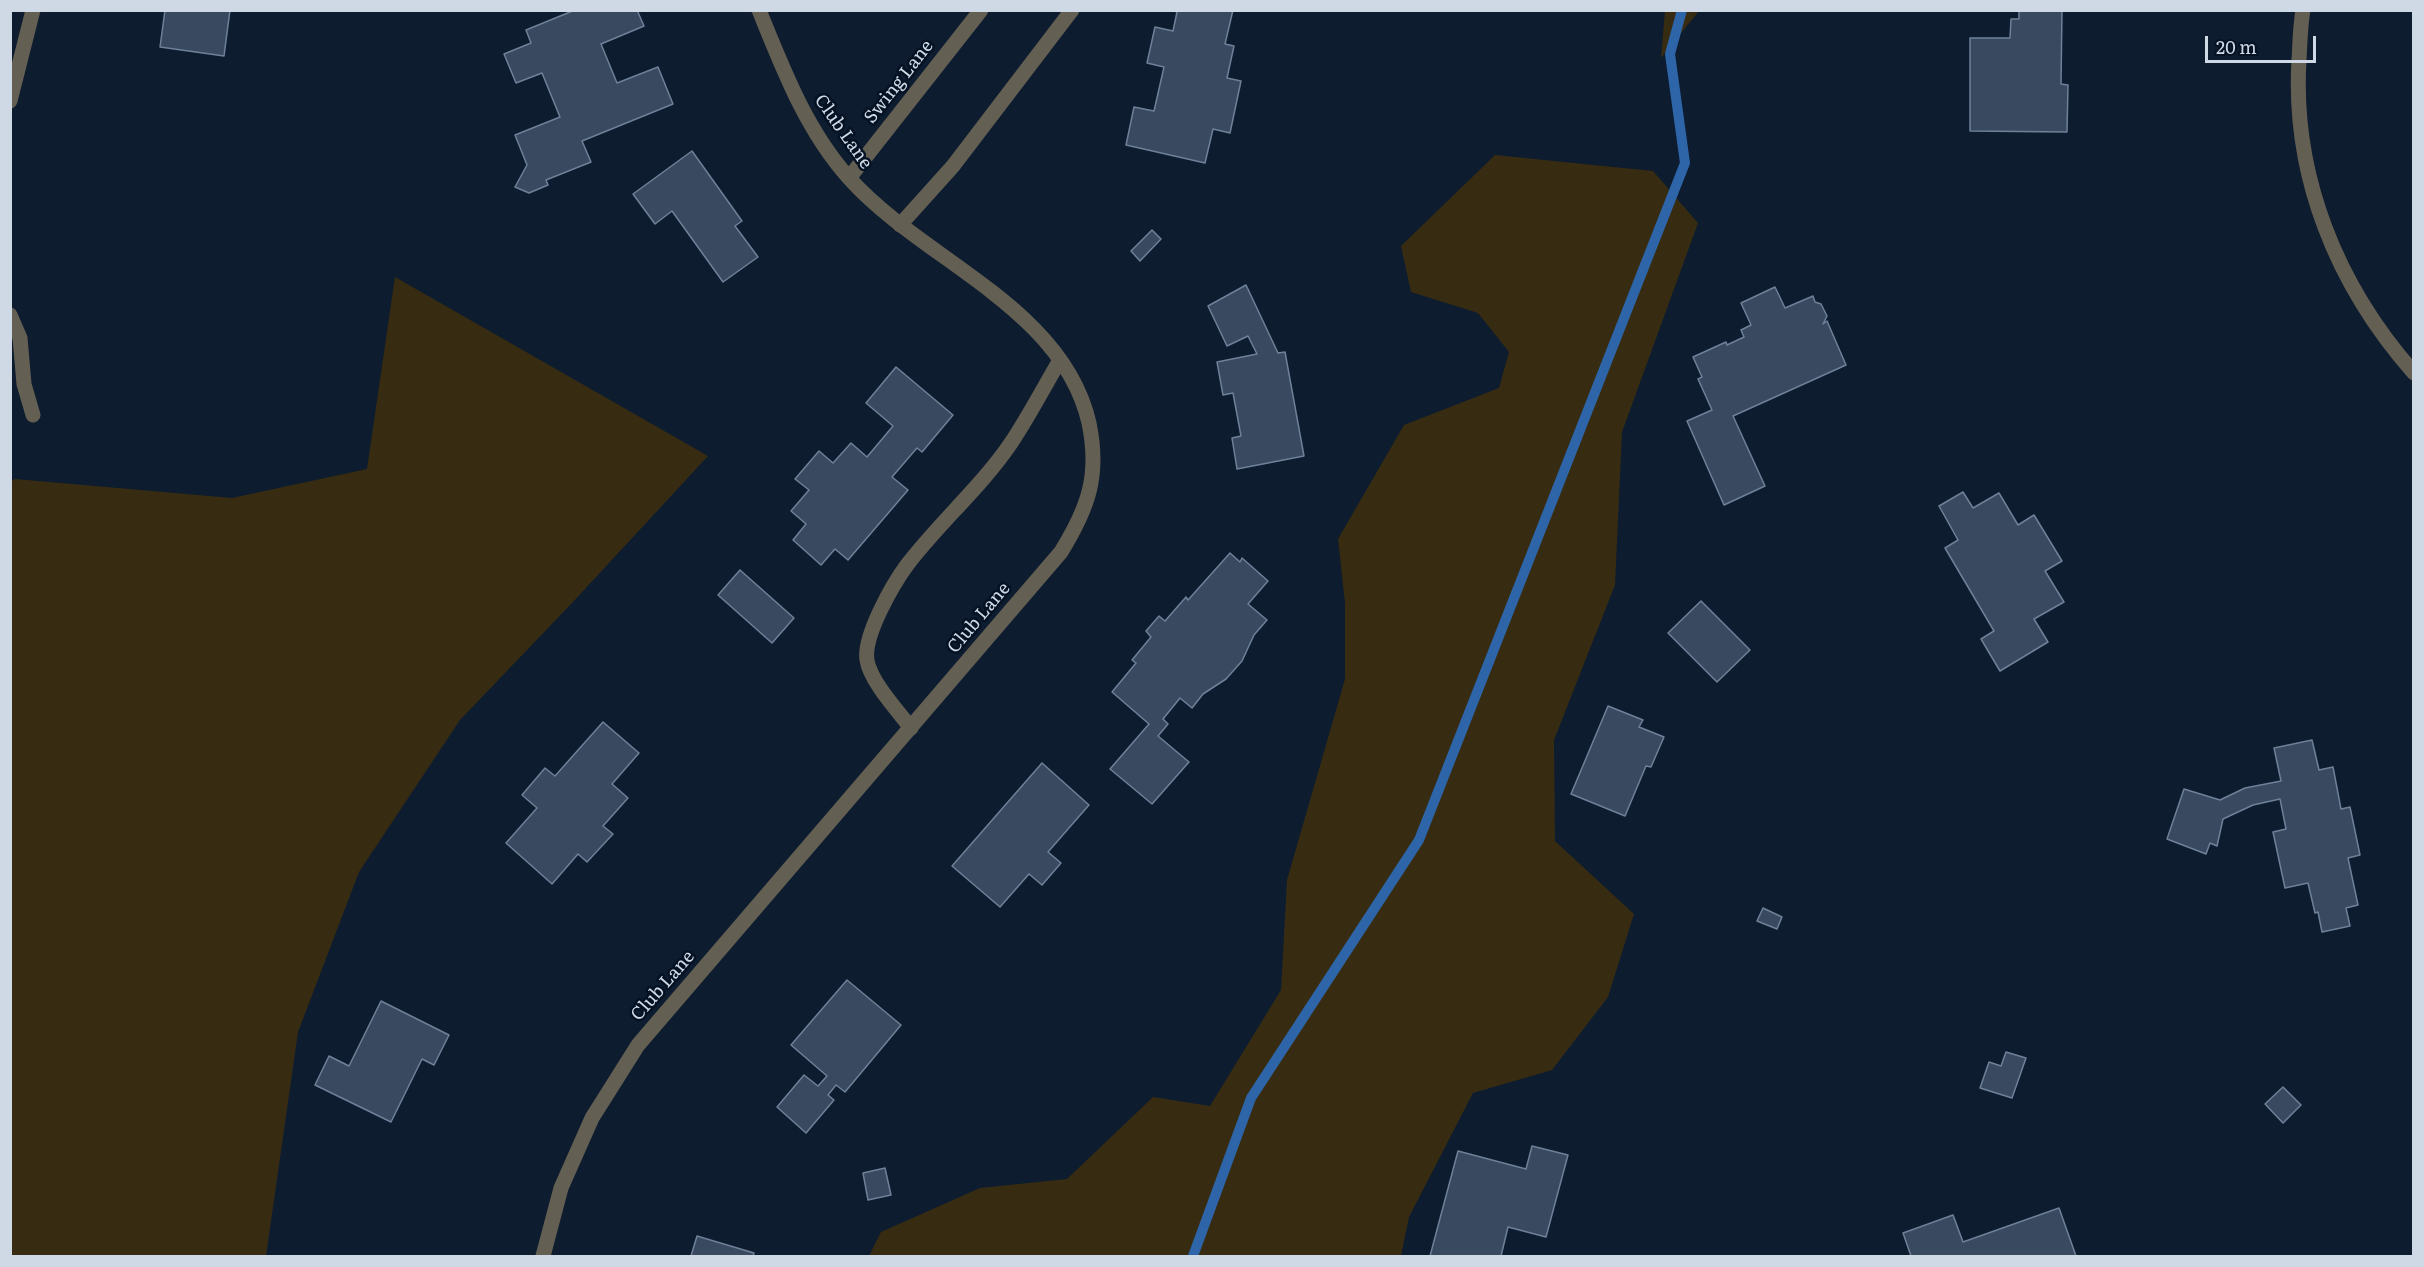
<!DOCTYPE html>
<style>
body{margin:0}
#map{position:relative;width:2424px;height:1267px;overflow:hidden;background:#0d1c2f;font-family:Literata,serif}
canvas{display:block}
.frame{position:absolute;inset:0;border:12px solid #cfd9e6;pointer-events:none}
.scale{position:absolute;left:2205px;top:36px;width:111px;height:27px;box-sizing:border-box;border:3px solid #cfd9e6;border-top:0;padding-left:8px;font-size:18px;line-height:21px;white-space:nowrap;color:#cfd9e6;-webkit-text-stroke:4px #051224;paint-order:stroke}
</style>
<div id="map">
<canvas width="2424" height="1267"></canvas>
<div class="frame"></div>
<div class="scale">20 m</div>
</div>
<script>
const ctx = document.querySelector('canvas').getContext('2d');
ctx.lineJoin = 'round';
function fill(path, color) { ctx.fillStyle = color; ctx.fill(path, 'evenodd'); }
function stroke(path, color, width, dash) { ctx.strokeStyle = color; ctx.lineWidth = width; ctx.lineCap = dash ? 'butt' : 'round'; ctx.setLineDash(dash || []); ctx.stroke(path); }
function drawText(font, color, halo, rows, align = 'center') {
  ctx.font = font + ' Literata,serif'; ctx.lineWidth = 5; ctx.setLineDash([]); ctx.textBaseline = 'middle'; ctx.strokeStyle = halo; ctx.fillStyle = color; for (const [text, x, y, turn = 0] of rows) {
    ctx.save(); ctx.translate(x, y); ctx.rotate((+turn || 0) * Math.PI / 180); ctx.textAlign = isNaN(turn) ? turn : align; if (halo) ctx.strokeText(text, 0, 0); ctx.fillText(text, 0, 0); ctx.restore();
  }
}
const green = new Path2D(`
 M1665,11h34l-38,47z
 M1495,155l158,16 45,52 -76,209 -7,153 -61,155 1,101 79,73 -26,83 -56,73 -79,23 -64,124 -8,39h-532l12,-24 99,-44 87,-9 86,-82 57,9 71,-116 6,-110 58,-201v-76l-7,-64 66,-114 95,-37 10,-36 -31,-39 -67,-21 -10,-46z
 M395,277l313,179 -136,147 -112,117 -101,152 -61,160 -32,224h-255v-775l4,-2 217,19 135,-29z`);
const stream = new Path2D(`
 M1193,1256l58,-158 168,-258 266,-677 -15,-109 12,-44`);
const building = new Path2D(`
 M165,10h65l-6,46 -64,-9z
 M575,10h62l7,16 -43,18 16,39 41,-16 15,37 -91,37 9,21 -45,18 2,5 -19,8 -14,-6 12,-22 -12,-30 45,-18 -18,-44 -26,10 -12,-29 27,-11 -5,-13z
 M1172,10h61l-8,34 9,2 -7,32 14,3 -11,52 -17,-4 -8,34 -79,-18 8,-38 20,4 10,-44 -17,-4 8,-36 18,4 4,-19z
 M2019,10h43l-1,74 7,1 -1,47 -97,-1v-93h40l1,-19h8z
 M692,151l50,70 -7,5 23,31 -35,25 -51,-71 -17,13 -22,-30z
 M1152,230l9,9 -21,22 -9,-10z
 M1246,285l32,68 7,-1 19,104 -67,13 -5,-31 9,-2 -8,-43 -10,2 -6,-33 40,-8 -9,-18 -21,10 -19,-40z
 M1775,287l10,21 28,-12 2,6 6,2 6,12 -4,8 4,-3 19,44 -113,51 32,70 -41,19 -37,-84 25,-11 -14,-31 4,-2 -9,-20 33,-15 1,3 17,-8 -3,-7 10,-5 -10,-22z
 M896,367l57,48 -31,37 -5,-4 -25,29 16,13 -60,70 -13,-11 -14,16 -28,-25 13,-16 -15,-13 18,-21 -14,-11 24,-28 14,12 18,-20 16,14 26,-31 -27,-23z
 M1963,492l10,16 26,-15 19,32 16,-10 28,46 -17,10 19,31 -30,17 14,23 -48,29 -19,-32 13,-8 -49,-83 13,-8 -19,-34z
 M1230,553l10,9 2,-4 26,23 -20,23 19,16 -13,15 -12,26 -16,18 -23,15 -11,14 -12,-10 -17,21 5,5 -10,12 31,26 -37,42 -42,-35 39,-45 -37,-32 24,-29 -4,-3 19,-23 -5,-6 13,-15 6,5 21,-24 2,3z
 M740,570l54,48 -22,25 -54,-48z
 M1701,601l49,49 -33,32 -49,-49z
 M1608,706l35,14 -4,7 25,10 -13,30 -5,-1 -21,50 -54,-22z
 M603,722l36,31 -27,31 16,14 -25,28 10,8 -26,28 -9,-8 -26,30 -46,-41 31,-35 -15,-13 23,-27 10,8z
 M2312,740l7,30 14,-3 8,42 9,-2 10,48 -12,3 10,47 -12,3 4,18 -28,6 -4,-20 -3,1 -7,-30 -23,5 -12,-56 13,-3 -6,-30 -27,6 -30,14 -6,27 -7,-3 -4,11 -39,-15 17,-50 36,11 25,-12 36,-7 -7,-33z
 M1042,763l47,42 -41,47 13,11 -19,22 -13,-11 -29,33 -48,-41z
 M1763,908l19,9 -5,12 -20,-8z
 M847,980l54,45 -56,67 -9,-7 -8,10 6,5 -28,33 -29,-26 27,-32 14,11 9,-10 -36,-31z
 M381,1001l68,34 -15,30 -12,-6 -31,63 -76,-37 14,-29 20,10z
 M2006,1052l20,6 -14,40 -32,-10 9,-26 12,4z
 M2283,1087l18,18 -18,18 -18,-19z
 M1532,1146l36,9 -22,82 -38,-10 -7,29h-71l28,-105 68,18z
 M885,1168l6,27 -23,5 -5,-27z
 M2059,1208l17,48h-165l-8,-23 50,-18 10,27z
 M697,1236l57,17 -1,3h-62z`);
const lane = new Path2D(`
 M10,101l23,-91
 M900,225l53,-59 119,-156
 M10,315l10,23 4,46 9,31
 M911,728c-13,-17 -41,-47 -44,-68 -4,-24 26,-76 40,-95 33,-43 74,-78 104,-122 18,-27 33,-56 49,-83`);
const street = new Path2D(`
 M2303,10c-3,17 -3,34 -4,50 -7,116 38,226 115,313
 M849,178l132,-168
 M543,1256l18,-68 31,-70 46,-73 423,-493c27,-44 39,-76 28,-129 -26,-116 -167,-163 -240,-245 -43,-48 -66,-109 -90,-168`);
const streetNames = [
 ["Swing Lane",899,82,-52],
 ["Club Lane",843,132,55],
 ["Club Lane",979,618,-50],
 ["Club Lane",663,986,-49]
];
fill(green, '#372c12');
stroke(stream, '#2e65a9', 10);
fill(building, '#394a60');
stroke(building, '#6f8199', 1.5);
stroke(lane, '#645f53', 15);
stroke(street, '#645f53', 15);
drawText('18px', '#cfd9e6', '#051224', streetNames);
</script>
